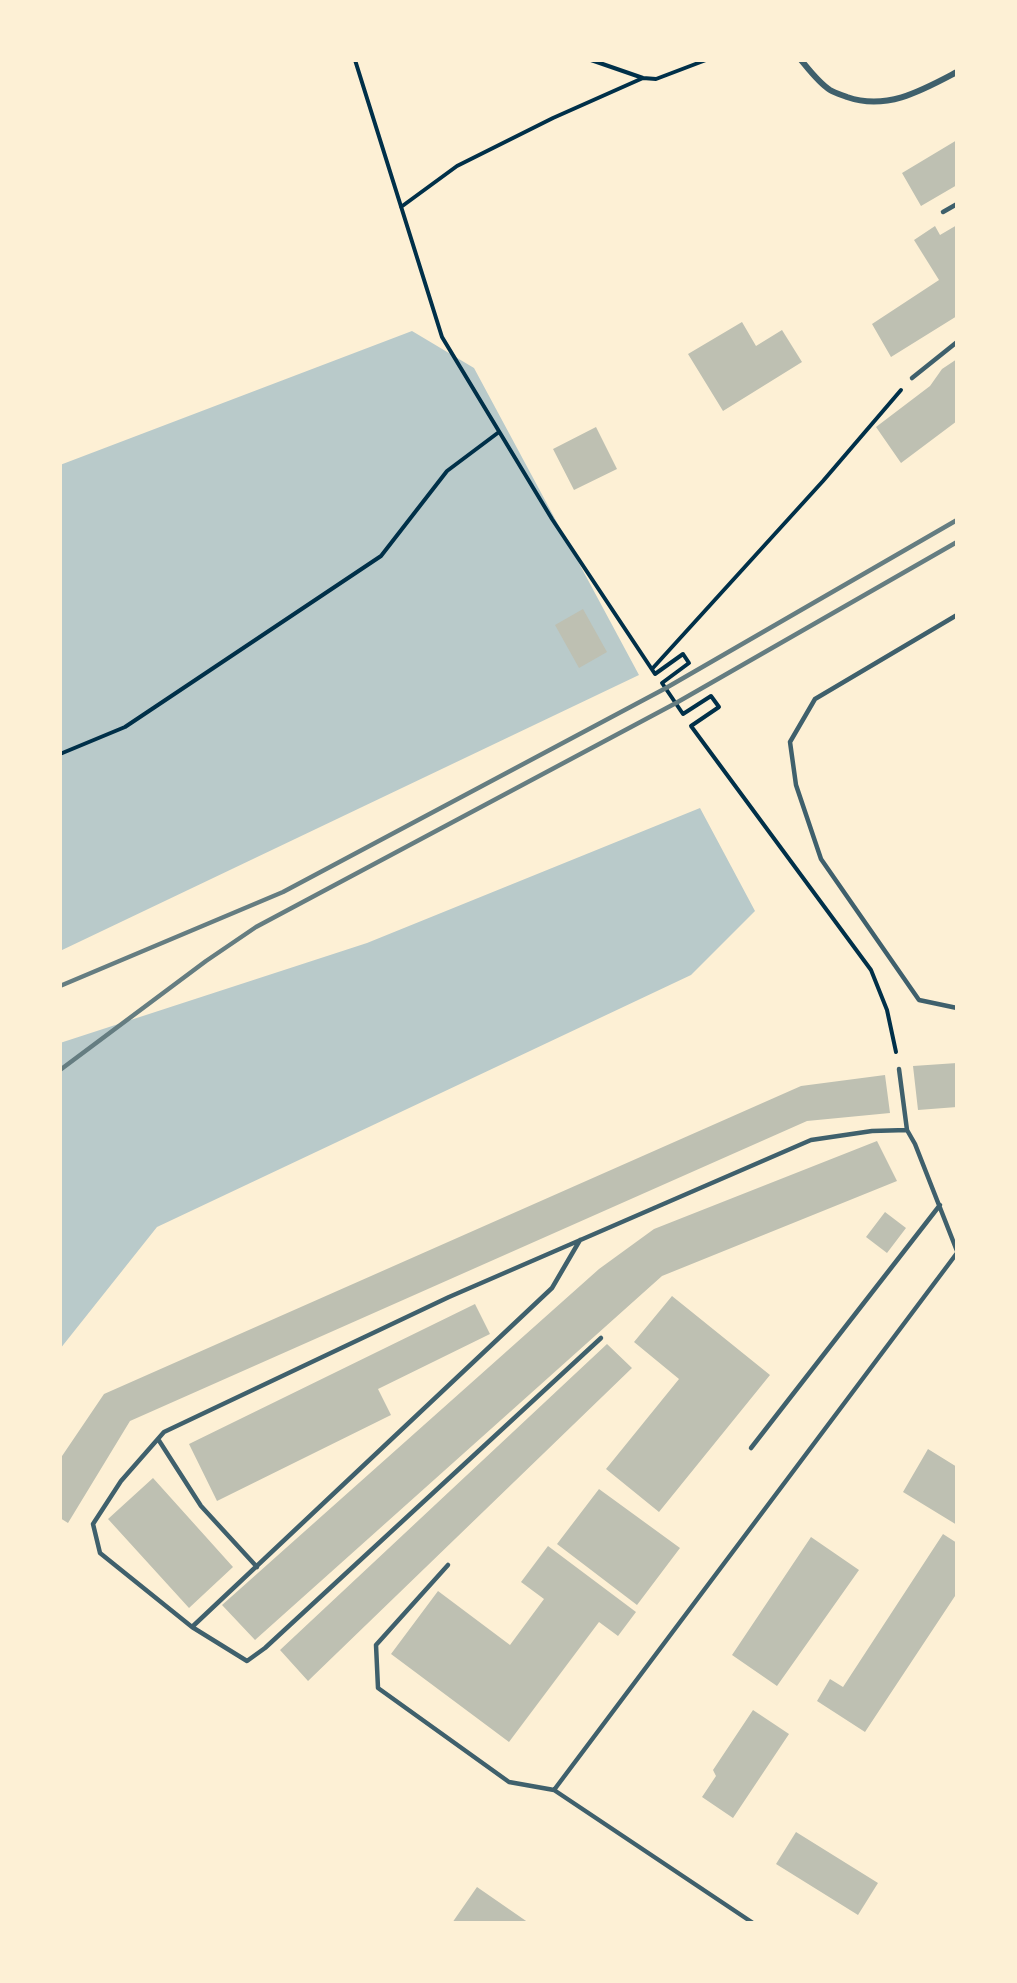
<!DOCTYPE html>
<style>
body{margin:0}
#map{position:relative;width:1017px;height:1983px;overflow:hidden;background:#fdf0d5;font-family:"DM Sans",sans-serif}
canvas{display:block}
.frame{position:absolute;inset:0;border:62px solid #fdf0d5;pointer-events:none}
</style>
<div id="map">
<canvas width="1017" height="1983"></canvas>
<div class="frame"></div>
</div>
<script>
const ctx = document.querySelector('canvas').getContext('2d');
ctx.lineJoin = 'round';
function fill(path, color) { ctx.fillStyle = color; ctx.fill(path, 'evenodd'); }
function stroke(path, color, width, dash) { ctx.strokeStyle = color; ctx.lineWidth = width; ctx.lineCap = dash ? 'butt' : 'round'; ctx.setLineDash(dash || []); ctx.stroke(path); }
const green = new Path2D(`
 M412,331l62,37 165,307 -579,276v-486z
 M700,808l55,103 -64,64 -534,252 -97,122v-306l307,-100z`);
const building = new Path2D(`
 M957,140v45l-36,21 -19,-33z
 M957,225v91l-66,41 -19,-33 67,-44 -25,-40 21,-14 5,9z
 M742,322l14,24 26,-16 20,32 -79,49 -35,-57z
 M957,359v62l-56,42 -25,-36 54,-41 12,-17z
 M596,427l21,42 -43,21 -21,-41z
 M583,609l24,43 -28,16 -24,-43z
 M957,1063v44l-39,3 -5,-44z
 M885,1075l5,38 -83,8 -677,300 -62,102 -8,-5v-59l44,-65 697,-308z
 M877,1141l20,40 -235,95 -407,364 -33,-35 377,-336 55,-40z
 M885,1212l21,16 -19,25 -21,-16z
 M672,1296l98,79 -111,137 -53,-43 73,-90 -45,-37z
 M475,1304l15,30 -112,55 13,26 -174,86 -28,-57z
 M607,1344l25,24 -324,313 -28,-31z
 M928,1449l29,18v58l-54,-33z
 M153,1478l80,89 -44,41 -81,-89z
 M599,1489l81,59 -43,57 -80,-61z
 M943,1534l14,9v50l-92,139 -48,-31 13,-22 13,8z
 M811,1537l48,33 -82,116 -45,-31z
 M548,1546l88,66 -18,24 -19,-14 -90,120 -118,-88 47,-63 72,54 34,-46 -23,-17z
 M753,1710l36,24 -56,84 -31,-21 14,-21 -3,-6z
 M796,1832l82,51 -20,32 -82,-51z
 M477,1887l52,36h-77z`);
const path = new Path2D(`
 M355,60l87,277 110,182 103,155 28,-20 6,9 -27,20 21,31 28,-18 8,11 -28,19 180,244 16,40 9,42
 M591,60l52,18 13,1 50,-19
 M401,207l56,-41 96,-48 90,-40
 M652,669l171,-188 78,-91
 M60,754l65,-27 256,-171 66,-85 52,-39`);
const service = new Path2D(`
 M943,212l14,-8
 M912,378l45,-36
 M957,615l-142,84 -25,43 6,43 25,74 98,141 38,8
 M899,1069l8,61 8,14 42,107
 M580,1240l-28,48 -360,339 -92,-74 -7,-29 28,-43 43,-49 285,-135 362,-157 61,-9 35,-1
 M158,1439l43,67 56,61
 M751,1448l189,-243
 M448,1565l-72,80 2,43 131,94 45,8 199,133
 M192,1627l55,34 18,-13 336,-310
 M554,1790l403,-537`);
const minor = new Path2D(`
 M801,60c9,11 18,23 29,30 5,3 12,5 17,7 40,14 76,-7 110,-25`);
const rail = new Path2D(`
 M60,986l223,-94 383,-204 291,-168
 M60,1070l146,-109 50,-34 420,-224 281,-161`);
fill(green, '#b9caca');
fill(building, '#bec0b2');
stroke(path, '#003049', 4);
stroke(service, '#3f606c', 4.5);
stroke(minor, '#3f606c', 6);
stroke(rail, '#657d81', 4.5);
</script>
